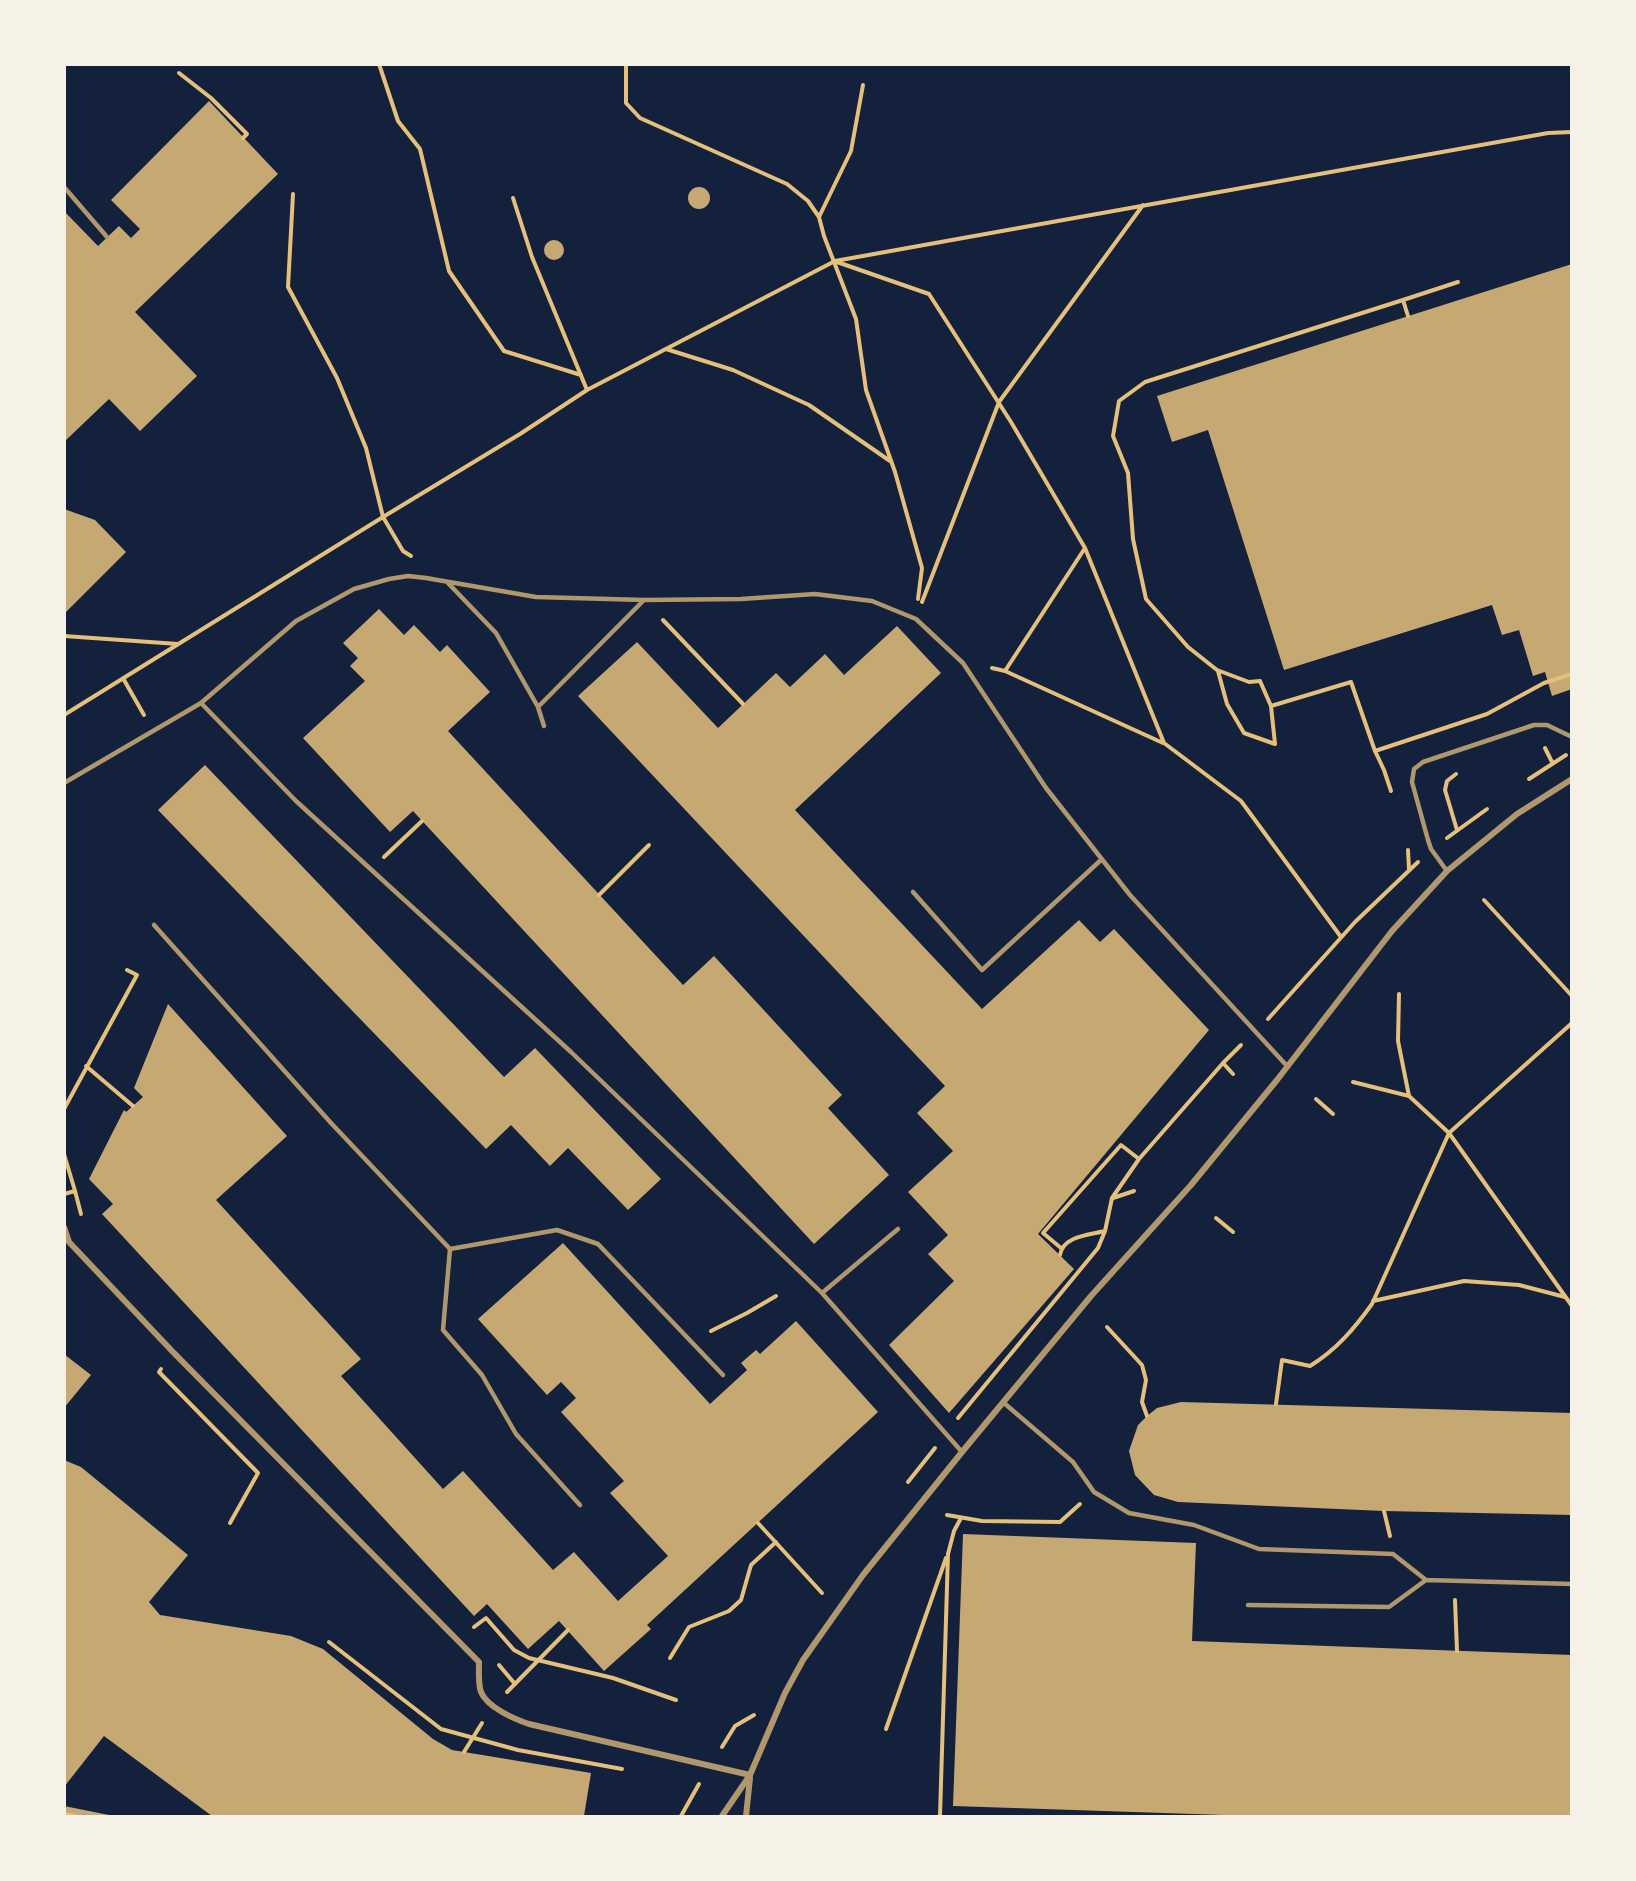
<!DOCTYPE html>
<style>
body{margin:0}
#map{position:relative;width:1636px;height:1881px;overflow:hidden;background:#14213d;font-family:"Alegreya Sans",sans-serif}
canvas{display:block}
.frame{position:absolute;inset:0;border:66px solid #f6f1e7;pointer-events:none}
</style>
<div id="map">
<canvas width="1636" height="1881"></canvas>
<div class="frame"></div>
</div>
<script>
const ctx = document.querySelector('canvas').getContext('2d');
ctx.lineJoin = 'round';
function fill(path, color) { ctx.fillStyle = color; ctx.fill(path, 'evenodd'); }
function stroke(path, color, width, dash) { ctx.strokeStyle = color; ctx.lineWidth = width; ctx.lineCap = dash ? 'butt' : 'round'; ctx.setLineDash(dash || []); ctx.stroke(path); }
const building = new Path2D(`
 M209,101l69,73 -143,138 62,64 -57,55 -31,-32 -45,43v-231l34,35 21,-20 12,12 9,-9 -29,-29z
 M688 198a11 11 0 1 1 22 0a11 11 0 1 1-22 0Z
 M544 250a10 10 0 1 1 20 0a10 10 0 1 1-20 0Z
 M1572,264v425l-20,7 -7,-24 -12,4 -14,-46 -17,5 -10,-30 -208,65 -76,-240 -36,12 -15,-46z
 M64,509l31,11 31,32 -62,62z
 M379,609l25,26 10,-10 26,27 7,-7 43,47 -42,39 235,254 31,-29 128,139 -14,13 61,67 -75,69 -401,-433 -23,21 -87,-94 62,-57 -15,-15 8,-8 -15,-15z
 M897,626l44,47 -146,137 187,199 97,-89 21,22 14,-13 95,101 -171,204 36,35 -125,144 -60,-68 65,-64 -26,-27 20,-19 -40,-43 45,-41 -36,-38 28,-27 -367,-390 59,-54 81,86 58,-55 14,14 35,-33 19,21z
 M205,765l299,312 31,-29 126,131 -33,31 -60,-62 -18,18 -39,-41 -25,24 -328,-339z
 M168,1004l119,132 -71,64 145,159 -20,17 102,113 20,-18 90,99 21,-18 44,49 50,-45 -58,-63 14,-12 -63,-69 15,-14 -15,-16 -14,13 -69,-76 85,-76 147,161 37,-34 -6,-7 15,-13 4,4 36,-33 82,91 -231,213 4,4 -47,42 -45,-50 -31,28 -41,-45 -13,12 -372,-402 11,-10 -24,-25 35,-69 2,2 17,-15 -9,-9z
 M64,1354l27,21 -27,33z
 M1181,1402l391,11v102l-188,-4 -206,-9 -24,-7 -19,-20 -6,-24 9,-26 9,-9 10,-8z
 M64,1460l17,7 107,88 -39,47 11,13 131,21 32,13 110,90 19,11 139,23 -7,43h-372l-108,-80 -40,51z
 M963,1534l233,9 -4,98 380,14v161h-318l-301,-10z
 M64,1806l45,9v1h-45z`);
const path = new Path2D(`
 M379,64l19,57 22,28 29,122 55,80 77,24
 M626,64v39l14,15 147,66 21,17 11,16 5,19 32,83 10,71 29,82 27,96 -4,31
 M179,73l32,25 36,36 -4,4
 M293,194l-5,93 49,91 29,70 17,69 20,34 8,5
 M513,198l19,59 55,133
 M819,217l32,-66 12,-66
 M837,262l92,32 82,128 74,126 79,195 77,58 100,136
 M1403,300l55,-18
 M666,349l67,21 76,35 81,56
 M922,602l77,-200 144,-197
 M663,620l80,84
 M64,636l114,8
 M992,668l13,3 158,72
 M1005,671l80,-123
 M1218,671l9,33 17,29 31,11 -4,-38
 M124,680l20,35
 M64,715l319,-198 137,-83 67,-44 248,-129 713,-128 24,-1
 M1545,748l7,14
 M1375,751l112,-37 57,-31 28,-9
 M1456,774l-9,7 -2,9 12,40
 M1529,779l37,-24
 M1391,791l-7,-21 -9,-19 -24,-69 -80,24 -11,-25 -11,1 -32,-12 -29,-23 -42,-48 -13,-60 -5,-66 -15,-37 6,-35 26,-19 258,-82 5,16
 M1447,838l40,-29
 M1408,850l1,19
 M384,857l38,-36
 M599,895l50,-50
 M1484,900l88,96
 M1399,994l-1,47 11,55
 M1268,1019l87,-97 63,-60
 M1223,1063l10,11
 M86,1066l47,40
 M1353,1082l56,14 40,37 123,173
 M1316,1099l17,15
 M64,1109l73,-134 -10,-5
 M64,1154l11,37
 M64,1194l11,-3 6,23
 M1113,1198l21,-7
 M1216,1218l17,14
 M1061,1248l-18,-15 78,-88 18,14
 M1060,1255c3,-19 29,-20 45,-24
 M1373,1301l91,-20 55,4 46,12
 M1107,1327l35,38 4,15 -4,22 5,14
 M711,1331l36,-18 29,-17
 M161,1369l-2,3 99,101 -28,50
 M1276,1404l6,-44 28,6c26,-16 44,-37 62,-62l77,-171 123,-110
 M958,1418l140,-170 7,-17 7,-33 27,-39 84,-96 18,-18
 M908,1482l27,-34
 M1384,1511l6,25
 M947,1515l35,6 78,1 20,-18
 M758,1523l64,70
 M1455,1600l2,51
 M474,1627l12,-9 28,32 15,8 84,20 63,22
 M329,1642l112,87 77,21 104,19
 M670,1658l19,-31 40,-16 12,-11 10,-35 25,-23
 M499,1665l16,19
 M507,1692l61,-62
 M886,1729l60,-171
 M722,1747l13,-21 19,-11
 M464,1752l18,-29
 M64,1814l11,2
 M681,1816l18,-32
 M940,1816l8,-262 6,-23 7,-13`);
const service = new Path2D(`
 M64,187l43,50
 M448,583l48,50 42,74 6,19
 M201,703l95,98 275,251 251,241 76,-64
 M538,707l106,-107
 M64,783l137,-80 95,-82 58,-32 35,-10 19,-3 18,2 110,19 108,3 97,-1 74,-5 57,7 44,18 47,44 83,125 84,107 157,171
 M1447,871l-16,-22 -3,-9 -16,-58 2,-13 9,-7 111,-37h13l25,12
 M913,892l69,78 120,-111
 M154,925l177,198 119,126 -7,81 39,45 34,59 64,71
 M450,1249l107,-19 41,14 125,131
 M822,1293l140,159
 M1004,1403l69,59 21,30 35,21 65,12 65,24 134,5 33,26 -37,27 -141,-2
 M1426,1580l146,4`);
const minor = new Path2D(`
 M64,1227l5,15 103,109 307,311c0,8 -1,22 2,30 6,15 33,27 48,32l221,51
 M722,1816l28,-41 35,-82 18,-33 60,-85 99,-123 129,-156 100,-111 86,-105 115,-149 55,-60 70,-57 55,-35
 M746,1816l4,-38`);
fill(building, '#c6a872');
stroke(path, '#e5c07b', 4);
stroke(service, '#b1986c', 4.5);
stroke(minor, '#b1986c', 6);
</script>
